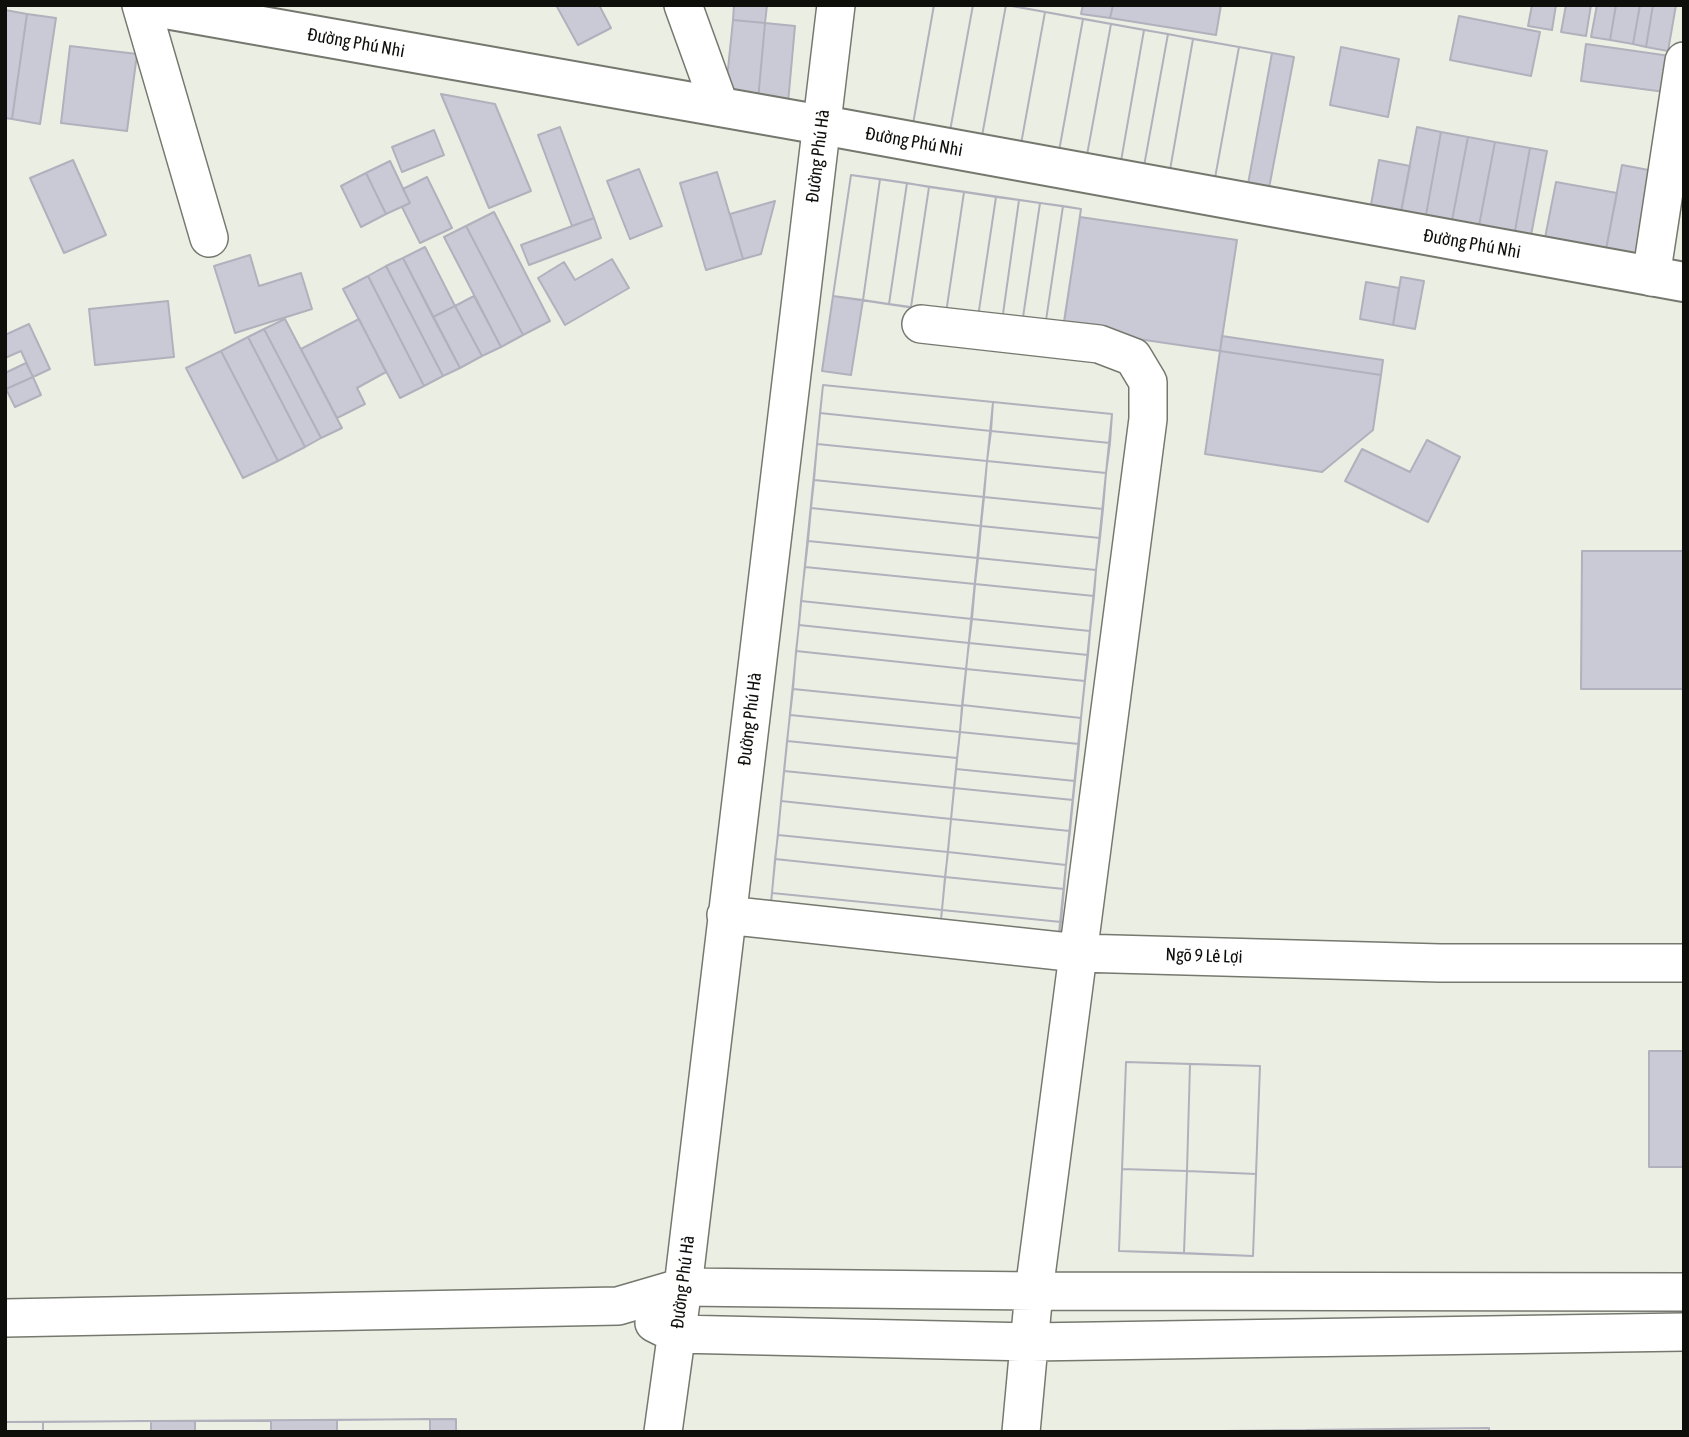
<!DOCTYPE html>
<meta charset="utf-8">
<style>
body{margin:0}
#map{position:relative;width:1689px;height:1437px;overflow:hidden;background:#ebefe3;font-family:"Asap Condensed",sans-serif}
canvas{display:block}
.frame{position:absolute;inset:0;border:7px solid #0e0f0b;pointer-events:none}
</style>
<div id="map">
<canvas width="1689" height="1437"></canvas>
<div class="frame"></div>
</div>
<script>
const ctx = document.querySelector('canvas').getContext('2d');
ctx.lineJoin = 'round';
function fill(path, color) { ctx.fillStyle = color; ctx.fill(path, 'evenodd'); }
function stroke(path, color, width, dash) { ctx.strokeStyle = color; ctx.lineWidth = width; ctx.lineCap = dash ? 'butt' : 'round'; ctx.setLineDash(dash || []); ctx.stroke(path); }
function drawText(font, color, halo, rows, align = 'center') {
  ctx.font = font + ' "Asap Condensed",sans-serif'; ctx.lineWidth = 5; ctx.setLineDash([]); ctx.textBaseline = 'middle'; ctx.strokeStyle = halo; ctx.fillStyle = color; for (const [text, x, y, turn = 0] of rows) {
    ctx.save(); ctx.translate(x, y); ctx.rotate((+turn || 0) * Math.PI / 180); ctx.textAlign = isNaN(turn) ? turn : align; if (halo) ctx.strokeText(text, 0, 0); ctx.fillText(text, 0, 0); ctx.restore();
  }
}
const building = new Path2D(`
 M556,5h43l12,23 -33,17z
 M734,5h33l-2,18 -32,-3z
 M934,5h39l-23,126 -37,-7z
 M934,5h73l265,48 -24,131 -335,-60z
 M973,5h33l-24,131 -32,-5z
 M1006,5l39,7 -24,132 -39,-8z
 M1083,5h30l-3,13 -29,-4z
 M1113,5h108l-5,30 -106,-17z
 M1532,5h24l-4,25 -24,-4z
 M1566,5h25l-5,31 -25,-4z
 M1597,5h19l-6,35 -19,-3z
 M1616,5h24l-7,39 -23,-4z
 M1640,5h13l-7,42 -13,-3z
 M1653,5h23l-8,46 -22,-4z
 M5,10l22,4 -15,105 -7,-1z
 M1045,12l38,7 -24,132 -38,-7z
 M27,14l29,4 -16,106 -28,-5z
 M1459,16l81,16 -9,44 -81,-16z
 M1083,19l28,5 -24,131 -28,-4z
 M733,20l32,3 -7,77 -33,-2z
 M765,23l30,3 -7,77 -30,-3z
 M1111,24l33,6 -23,131 -34,-6z
 M1144,30l24,4 -24,132 -23,-5z
 M1168,34l25,5 -23,131 -26,-4z
 M1193,39l46,8 -24,131 -45,-8z
 M1586,44l84,12 -5,36 -84,-11z
 M70,46l67,8 -10,77 -66,-8z
 M1239,47l33,6 -24,131 -33,-6z
 M1341,47l58,12 -11,58 -58,-12z
 M1272,53l22,4 -25,131 -21,-4z
 M441,94l54,10 36,87 -42,17z
 M560,127l34,91 -22,8 -34,-91z
 M1417,127l24,5 -17,94 -25,-4z
 M434,130l10,25 -42,17 -10,-25z
 M1441,132l27,5 -18,94 -26,-5z
 M1468,137l27,5 -18,94 -27,-5z
 M1495,142l35,6 -17,94 -36,-6z
 M1530,148l17,3 -18,95 -16,-4z
 M73,160l33,75 -42,18 -34,-75z
 M1379,160l31,6 -11,56 -30,-6z
 M390,161l20,42 -24,11 -20,-41z
 M1622,165l32,6 -18,95 -32,-6z
 M639,169l23,57 -32,13 -23,-58z
 M717,172l26,87 -37,11 -26,-87z
 M366,173l20,41 -25,13 -20,-41z
 M851,175l29,4 -17,121 -30,-4z
 M851,175l230,34 -18,121 -230,-34z
 M427,177l25,51 -32,15 -18,-36 8,-4 -7,-14z
 M880,179l27,4 -18,121 -26,-4z
 M1556,182l61,11 -13,67 -61,-12z
 M907,183l22,4 -18,120 -22,-3z
 M929,187l35,5 -18,121 -35,-6z
 M964,192l32,5 -18,120 -32,-4z
 M996,197l23,3 -17,121 -24,-4z
 M1019,200l21,3 -18,121 -20,-3z
 M775,201l-14,53 -18,5 -13,-45z
 M1040,203l23,3 -18,121 -23,-3z
 M1063,206l18,3 -18,121 -18,-3z
 M494,212l56,109 -27,14 -57,-109z
 M1080,217l157,23 -17,111 -157,-23z
 M594,218l7,20 -72,27 -8,-20z
 M466,226l57,109 -22,12 -57,-110z
 M425,247l30,59 -22,11 -30,-59z
 M250,255l9,31 42,-13 11,36 -77,24 -21,-67z
 M403,258l57,110 -17,8 -57,-110z
 M612,259l17,29 -64,37 -27,-47 26,-16 11,18z
 M386,266l57,110 -19,10 -56,-110z
 M368,276l56,110 -24,12 -57,-109z
 M1401,277l23,4 -9,48 -22,-4z
 M1366,282l33,6 -6,37 -33,-6z
 M474,296l27,51 -19,9 -27,-50z
 M833,296l30,4 -12,75 -29,-4z
 M168,301l6,56 -79,8 -6,-56z
 M455,306l27,50 -22,12 -27,-51z
 M285,319l57,109 -21,10 -57,-109z
 M359,319l27,53 -29,16 8,16 -28,14 -36,-69z
 M29,324l21,45 -17,8 -12,-26 -16,7v-23z
 M264,329l57,109 -16,9 -57,-110z
 M1222,336l161,24 -2,15 -161,-24z
 M248,337l57,110 -27,14 -57,-110z
 M221,351l57,110 -35,17 -57,-110z
 M1220,351l161,24 -8,55 -51,42 -117,-18z
 M26,363l7,14 -27,12 -1,-16z
 M33,377l8,18 -26,12 -9,-18z
 M823,385l170,17 -2,29 -171,-18z
 M823,385l170,17 -55,547 -170,-17z
 M993,402l119,12 -2,29 -119,-12z
 M993,402l119,12 -56,548 -118,-13z
 M820,413l171,18 -4,30 -170,-17z
 M991,431l119,12 -4,30 -119,-12z
 M1427,440l33,17 -32,65 -83,-41 17,-32 48,23z
 M817,444l170,17 -3,36 -170,-17z
 M987,461l119,12 -3,36 -119,-12z
 M814,480l170,17 -3,29 -170,-18z
 M984,497l119,12 -3,29 -119,-12z
 M811,508l170,18 -3,32 -170,-17z
 M981,526l119,12 -4,32 -118,-12z
 M808,541l170,17 -3,26 -170,-17z
 M1582,551h102l-1,138h-102z
 M978,558l118,12 -2,26 -119,-12z
 M805,567l170,17 -3,35 -171,-18z
 M975,584l119,12 -4,35 -118,-12z
 M801,601l171,18 -3,24 -170,-18z
 M972,619l118,12 -2,24 -119,-12z
 M799,625l170,18 -3,26 -170,-18z
 M969,643l119,12 -3,26 -119,-12z
 M796,651l170,18 -4,37 -169,-17z
 M966,669l119,12 -4,37 -119,-13z
 M793,689l169,17 -2,26 -170,-17z
 M962,705l119,13 -2,26 -119,-12z
 M790,715l170,17 -3,26 -170,-17z
 M960,732l119,12 -4,37 -119,-12z
 M787,741l170,17 -3,30 -170,-17z
 M956,769l119,12 -2,19 -119,-12z
 M784,771l170,17 -3,31 -170,-18z
 M954,788l119,12 -3,31 -119,-12z
 M781,801l170,18 -3,33 -170,-17z
 M951,819l119,12 -4,34 -118,-13z
 M778,835l170,17 -3,25 -170,-18z
 M948,852l118,13 -2,24 -119,-12z
 M775,859l170,18 -3,33 -170,-17z
 M945,877l119,12 -3,33 -119,-12z
 M772,893l170,17 -4,39 -170,-17z
 M942,910l119,12 -5,40 -118,-13z
 M1649,1051h35v116h-35z
 M1126,1062l64,2 -3,107 -65,-2z
 M1126,1062l134,4 -7,190 -134,-5z
 M1190,1064l70,2 -4,108 -69,-3z
 M1122,1169l65,2 -3,82 -65,-2z
 M1187,1171l69,3 -3,82 -69,-3z
 M430,1419v13h-93v-12z
 M456,1419v13h-451v-10z
 M151,1421v11h-108v-10z
 M195,1421h76v11h-76z
 M5,1422h38v10h-38z
 M1489,1428v4h-102v-3z
 M1489,1428v4l-416,-1h148z
 M1387,1429v3h-81v-2z
 M1306,1430v2h-85v-1z`);
const minor = new Path2D(`
 M141,5l68,233
 M683,5l37,102
 M1651,277l33,-216
 M921,324l178,20 34,13 15,25v37l-114,872 -13,141
 M726,915l352,38 362,10h244
 M5,1318l613,-12 65,-19 351,4 650,1
 M654,1323l22,11 355,8 653,-10
 M663,1432l20,-145 153,-1282`);
const tertiary = new Path2D(`
 M143,5l679,120 862,157`);
const streetNames = [
 ["Đường Phú Nhi",356,43,10],
 ["Đường Phú Nhi",914,142,10],
 ["Đường Phú Hà",818,156,-83],
 ["Đường Phú Nhi",1472,244,10],
 ["Đường Phú Hà",750,719,-83],
 ["Ngõ 9 Lê Lợi",1204,956,2],
 ["Đường Phú Hà",683,1282,-83]
];
fill(building, '#c9cad6');
stroke(building, '#b0b1bc', 2);
stroke(minor, '#75786e', 40);
stroke(tertiary, '#75786e', 42);
stroke(minor, '#fff', 37);
stroke(tertiary, '#fff', 38);
drawText('18px', '#0e0f0b', '#fff', streetNames);
</script>
